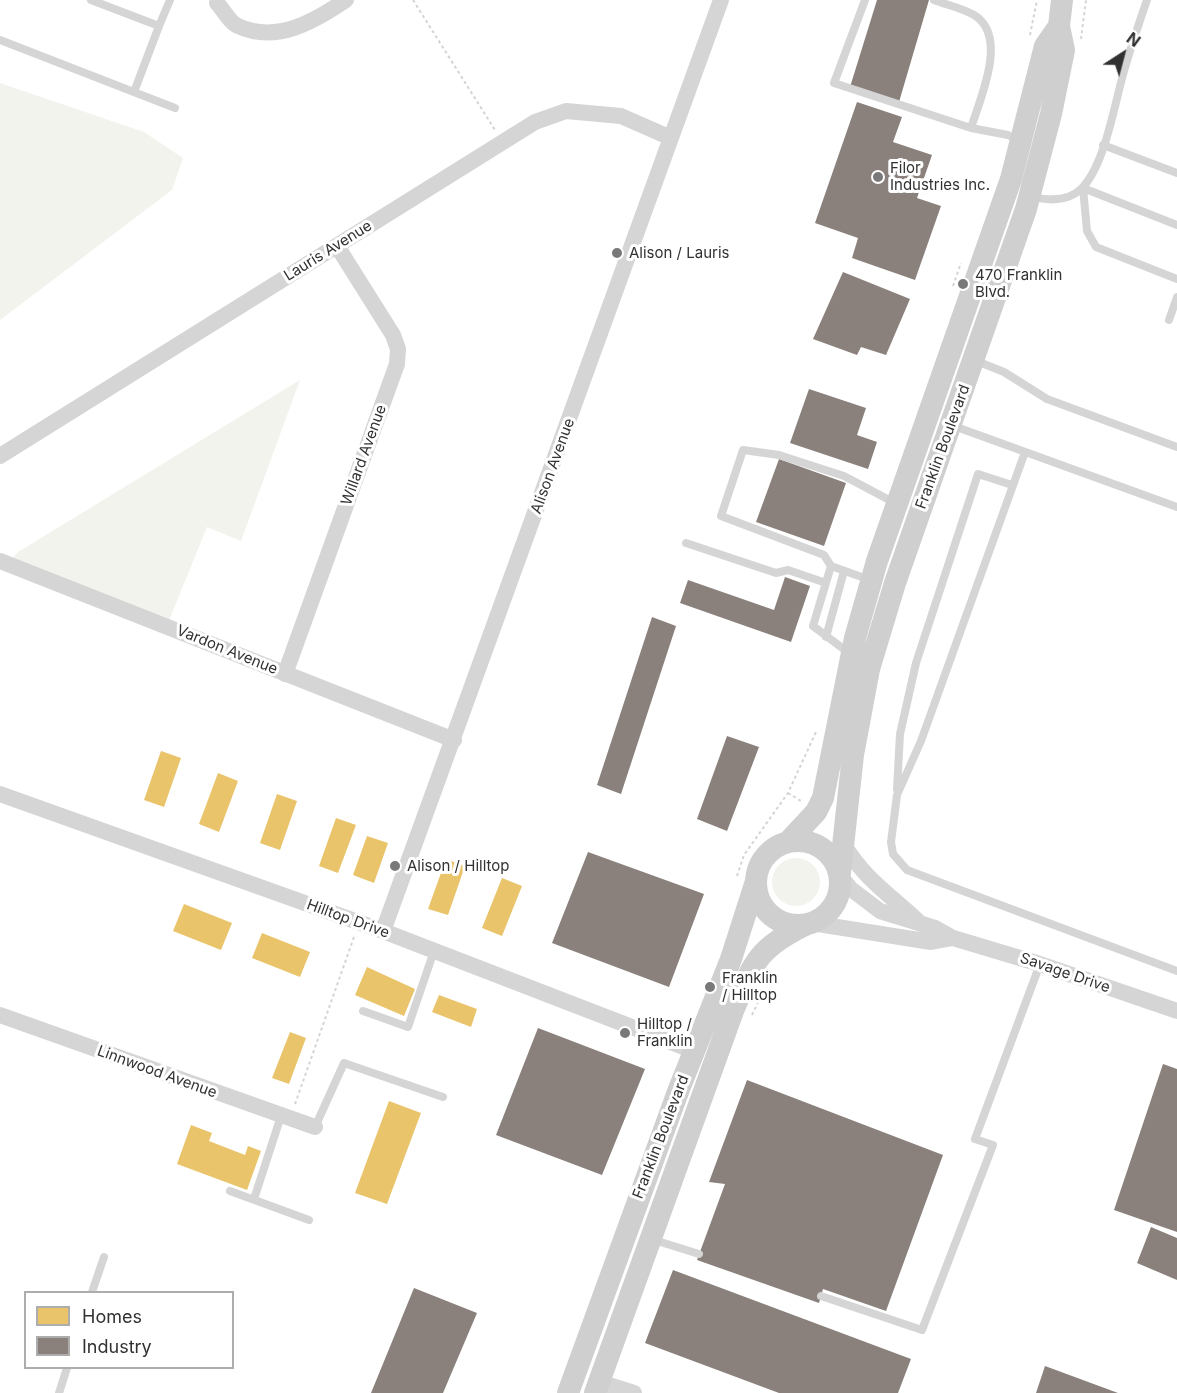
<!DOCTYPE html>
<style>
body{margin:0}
#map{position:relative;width:1177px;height:1393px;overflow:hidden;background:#fff;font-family:Inter,sans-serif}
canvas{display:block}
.legend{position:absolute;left:24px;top:1291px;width:210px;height:78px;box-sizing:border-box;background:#fff;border:2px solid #adadad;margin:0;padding:8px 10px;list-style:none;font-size:18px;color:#313131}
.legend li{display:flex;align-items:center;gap:12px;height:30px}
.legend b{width:30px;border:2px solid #adadad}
.north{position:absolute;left:1093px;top:24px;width:60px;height:60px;-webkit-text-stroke:4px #fff;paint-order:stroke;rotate:36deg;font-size:16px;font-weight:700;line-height:24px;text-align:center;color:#313131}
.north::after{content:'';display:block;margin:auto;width:21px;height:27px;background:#313131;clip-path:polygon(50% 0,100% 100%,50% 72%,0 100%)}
</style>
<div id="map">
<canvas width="1177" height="1393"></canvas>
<ul class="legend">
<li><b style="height:16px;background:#e9c46a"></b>Homes</li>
<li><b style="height:16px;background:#8a817c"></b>Industry</li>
</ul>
<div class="north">N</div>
</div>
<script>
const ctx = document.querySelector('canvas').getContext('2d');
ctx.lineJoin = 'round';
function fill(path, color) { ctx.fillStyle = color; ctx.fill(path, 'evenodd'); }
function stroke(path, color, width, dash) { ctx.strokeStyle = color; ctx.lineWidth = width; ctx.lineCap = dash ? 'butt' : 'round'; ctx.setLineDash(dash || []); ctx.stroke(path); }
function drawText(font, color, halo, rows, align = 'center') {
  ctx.font = font + ' Inter,sans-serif'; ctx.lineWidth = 6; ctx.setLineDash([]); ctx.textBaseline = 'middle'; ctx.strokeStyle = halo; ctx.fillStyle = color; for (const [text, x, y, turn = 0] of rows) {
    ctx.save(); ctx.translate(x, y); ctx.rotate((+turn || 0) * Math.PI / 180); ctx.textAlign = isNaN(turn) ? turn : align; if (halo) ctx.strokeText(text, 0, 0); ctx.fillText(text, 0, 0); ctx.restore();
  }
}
const green = new Path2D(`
 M0,83l144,49 39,26 -11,32 -172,130z
 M300,380l-59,161 -34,-14 -39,96 -162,-57 12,-14z
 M772 882a24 24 0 1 1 48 0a24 24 0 1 1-48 0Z`);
const homes = new Path2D(`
 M161,751l20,7 -17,49 -20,-7z
 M218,773l20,8 -19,51 -20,-8z
 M277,794l20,7 -17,49 -20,-7z
 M336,818l20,7 -18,48 -19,-7z
 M367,836l21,7 -14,40 -21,-8z
 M446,859l19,7 -17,49 -20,-6z
 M502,878l20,8 -20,50 -20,-8z
 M184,904l48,19 -11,27 -48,-19z
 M262,933l48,19 -10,25 -48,-19z
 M367,967l48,22 -11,27 -49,-21z
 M439,995l38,14 -6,18 -39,-15z
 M290,1032l16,6 -17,46 -17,-6z
 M389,1101l32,12 -34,91 -32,-11z
 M191,1125l21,8 -3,8 36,14 3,-9 13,5 -14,39 -70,-26z`);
const industry = new Path2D(`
 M877,0h52l-30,102 -49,-15z
 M857,102l45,15 -9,25 39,13 -15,43 24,8 -26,74 -63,-22 6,-20 -43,-15z
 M843,272l67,27 -24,56 -25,-8 -4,8 -44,-16z
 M809,389l57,19 -9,27 20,7 -9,27 -78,-26z
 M779,459l67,24 -22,63 -68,-24z
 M785,577l25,9 -19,56 -111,-39 8,-23 86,30z
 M652,617l24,9 -55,168 -24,-9z
 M727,736l32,11 -32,84 -30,-12z
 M588,852l116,42 -35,93 -117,-44z
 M538,1028l107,41 -43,106 -106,-40z
 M1163,1064l14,5v163l-63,-22z
 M747,1080l196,75 -57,156 -63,-22 -4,14 -122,-43 28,-76 -16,-2z
 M1151,1227l26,11v42l-40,-17z
 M673,1270l238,89 -13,34h-119l-134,-50z
 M414,1288l63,25 -34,80h-72z
 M1045,1366l73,27h-82z`);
const path = new Path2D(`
 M413,0l82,130
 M1030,35l7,-35
 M1081,39l5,-39
 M953,286l8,-23
 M788,793l13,8
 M737,876l7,-21 44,-62 28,-61
 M752,1015l9,-19
 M295,1104l59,-167`);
const service = new Path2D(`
 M91,0l68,26 11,-26
 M865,0l-31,83 137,45 37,7 10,5
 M934,0c13,5 28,8 40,15 35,21 6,84 -3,113
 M0,40l175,68
 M134,92l25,-66
 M1103,145l74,28
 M1030,196c18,5 38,6 52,-8 23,-23 33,-86 42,-117 7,-24 15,-48 23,-71
 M1177,225l-94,-37 4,43 9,16 81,32
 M1169,320l8,-23
 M974,360l30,12 43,27 130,48
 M951,425l226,82
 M1025,452l-104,289 -24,54 -6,47 2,12 14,16 270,101
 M686,543l90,30 12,-3 38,13
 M831,566l-7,-11 -103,-39 22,-66 36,5 65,21 51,27
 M826,637l18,-66
 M849,653l-36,-27 18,-60 39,14
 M897,789l3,-55 16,-71 62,-189 34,11
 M363,1011l45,16 26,-76
 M315,1127l29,-64 99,34
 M230,1191l79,29
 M254,1199l27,-83
 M651,1239l48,15
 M92,1292l12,-35
 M821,1296l101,34 71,-185 -18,-6 65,-175
 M59,1393l8,-25`);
const minor = new Path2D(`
 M217,3c6,6 13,20 21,23 39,18 77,-5 108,-26
 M0,456l535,-334 31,-11 55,5 50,22
 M0,561l454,179
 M285,674l112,-310 1,-15 -5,-14 -56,-89
 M0,794l383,137 311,120
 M844,845c23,37 47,50 77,79
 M841,877l10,12 29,22 55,17 18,10 87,26 137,47
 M812,923l119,19 22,-4
 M383,931l338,-931
 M0,1015l315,112
 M599,1382l35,11`);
const secondary = new Path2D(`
 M756 883a42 42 0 1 1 84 0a42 42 0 1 1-84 0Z
 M788,842l28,-30 7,-14 32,-160 22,-77 134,-382 34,-133 14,-20
 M840,873l13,-118 16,-86 26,-86 131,-374 25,-95 13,-64 -5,-24 3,-26
 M568,1393l111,-304 52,-130 25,-78
 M595,1393l138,-382c20,-48 24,-63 74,-87`);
const markers = [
 [878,177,6,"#797979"],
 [617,253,6,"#797979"],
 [963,284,6,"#797979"],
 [395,866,6,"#797979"],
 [710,987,6,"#797979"],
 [625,1033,6,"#797979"]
];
const poiNames = [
 ["Filor",890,168],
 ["Industries Inc.",890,185],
 ["Alison / Lauris",629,253],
 ["470 Franklin",975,275],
 ["Blvd.",975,292],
 ["Alison / Hilltop",407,866],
 ["Franklin",722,978],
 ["/ Hilltop",722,995],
 ["Hilltop /",637,1024],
 ["Franklin",637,1041]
];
const streetNames = [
 ["Lauris Avenue",328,251,-32],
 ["Franklin Boulevard",943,447,-70],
 ["Willard Avenue",364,455,-70],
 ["Alison Avenue",553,466,-70],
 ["Vardon Avenue",227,650,22],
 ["Hilltop Drive",348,919,20],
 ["Savage Drive",1065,973,19],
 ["Linnwood Avenue",157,1072,20],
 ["Franklin Boulevard",661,1137,-69]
];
fill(green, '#f2f3ec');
fill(homes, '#e9c46a');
fill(industry, '#8a817c');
stroke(path, '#d4d4d4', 2, [3, 3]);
stroke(service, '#d5d5d5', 8);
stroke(minor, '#d5d5d5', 16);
stroke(secondary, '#cfcfcf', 22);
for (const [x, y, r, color] of markers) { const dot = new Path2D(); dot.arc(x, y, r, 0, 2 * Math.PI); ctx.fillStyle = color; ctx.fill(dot); stroke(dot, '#fff', 2); }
drawText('15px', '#313131', '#fff', poiNames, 'left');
drawText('15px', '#313131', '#fff', streetNames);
</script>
